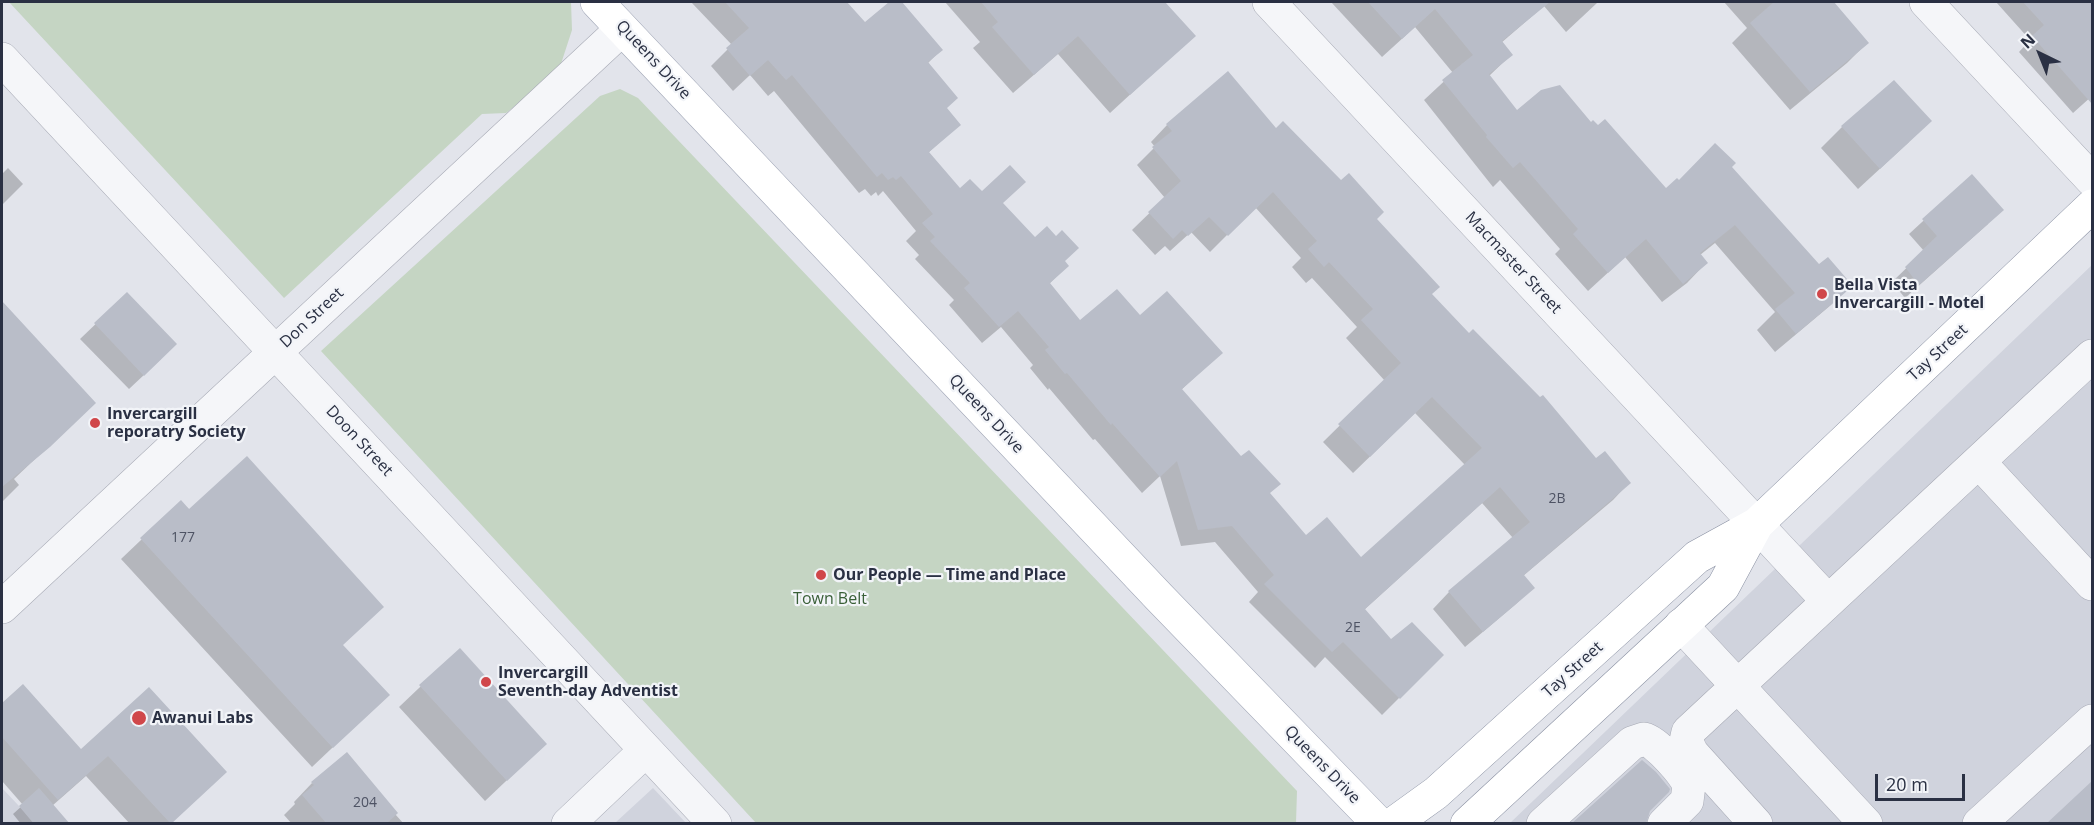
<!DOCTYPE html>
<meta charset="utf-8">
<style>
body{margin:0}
#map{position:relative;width:2094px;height:825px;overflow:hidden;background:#e2e4eb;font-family:"Open Sans",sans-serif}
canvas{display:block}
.frame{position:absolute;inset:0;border:3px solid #2a3043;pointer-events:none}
.north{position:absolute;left:2010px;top:24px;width:60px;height:60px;-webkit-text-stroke:4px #f2f4f8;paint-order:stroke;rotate:317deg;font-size:16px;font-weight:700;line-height:24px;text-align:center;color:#2a3043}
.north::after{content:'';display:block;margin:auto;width:21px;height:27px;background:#2a3043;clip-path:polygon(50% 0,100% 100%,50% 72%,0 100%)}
.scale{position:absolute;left:1875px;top:774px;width:90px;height:27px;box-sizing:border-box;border:3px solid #2a3043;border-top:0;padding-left:8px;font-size:18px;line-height:21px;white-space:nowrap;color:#2a3043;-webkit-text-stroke:4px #f2f4f8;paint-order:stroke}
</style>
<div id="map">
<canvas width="2094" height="825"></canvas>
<div class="frame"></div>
<div class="north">N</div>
<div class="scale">20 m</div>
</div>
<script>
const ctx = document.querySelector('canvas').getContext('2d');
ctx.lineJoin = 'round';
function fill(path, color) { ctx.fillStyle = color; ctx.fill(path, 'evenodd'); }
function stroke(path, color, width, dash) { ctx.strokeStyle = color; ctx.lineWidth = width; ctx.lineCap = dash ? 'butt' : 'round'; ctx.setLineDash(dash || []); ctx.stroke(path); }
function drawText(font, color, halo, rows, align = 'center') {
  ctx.font = font + ' "Open Sans",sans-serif'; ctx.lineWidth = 4.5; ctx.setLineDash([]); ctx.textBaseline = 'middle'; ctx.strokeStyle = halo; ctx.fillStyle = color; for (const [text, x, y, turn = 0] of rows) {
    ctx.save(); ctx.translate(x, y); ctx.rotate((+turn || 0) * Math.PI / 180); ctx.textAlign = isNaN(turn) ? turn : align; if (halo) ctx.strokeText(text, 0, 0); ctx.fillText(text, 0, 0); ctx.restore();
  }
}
const built = new Path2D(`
 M2092,265v558h-582z
 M2,788l33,35h-33z
 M653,788l33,35h-71z`);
const green = new Path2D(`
 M9,2h562l1,28 -14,43 -52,40 -24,1 -198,184z
 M620,89l18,9 659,693 -1,32h-540l-435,-472 279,-255z`);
const shadow = new Path2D(`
 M691,2h153l21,22 26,-22h9l41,48 -14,14 18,45 14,16 -31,28 32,37 22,4 20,9 33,36 32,27 -18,18 31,38 59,-4 82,35 -40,37 125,147 55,22 104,-94 -50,-52 -62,60 -30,-31 62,-61 -39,-43 11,-11 -45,-49 -6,5 -14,-16 9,-9 -46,-51 -45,45 -19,-20 -21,19 -5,-5 -10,9 -23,-25 33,-32 -28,-33 18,-18 -4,-5 16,-17 109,5 99,89 55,75 39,41 127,125 33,23 -16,17 -90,76 10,12 -17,16 -51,43 -32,-38 16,-17 64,-54 -31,-35 -118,107 27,31 51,14 -60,60 -57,-58 -10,11 -66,-66 9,-10 -43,-50 -34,4 -21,-70 -18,17 -47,-54 -2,1 -44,-52 -1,2 -18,-22 3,-3 -32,-38 -19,16 -33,-38 5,-5 -39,-41 4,-4 -13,-14 10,-10 -33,-40 -5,5 -2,-4 -5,4 -6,-7 -6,4 -85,-102 -6,5 -18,-21 -17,16 -22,-25 21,-21z
 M945,2h218l31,34 -84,77 -52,-59 -45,39 -40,-45 7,-6z
 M1331,2h265l1,1 -31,29 -22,-26 -43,37 10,12 -22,21 28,36 74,12 75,66 13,-9 51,-14 89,99 32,19 -20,20 -56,47 -18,-22 18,-18 -60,-69 -15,12 6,8 -19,20 -25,19 -37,-45 -37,34 -33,-37 5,-5 -60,-69 -7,7 -69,-87 29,-27 -38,-46 -33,30z
 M1724,2h107l36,41 -20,20 -57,47 -58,-67 15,-15z
 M1996,2h67l9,10 11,-10h9v94l-19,17 -54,-61 11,-12z
 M1894,82l15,60 -51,47 -37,-41 21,-21z
 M8,168l15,16 -21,21v-31z
 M1972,176l16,48 -83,74 -13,-16 32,-31 -15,-17z
 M127,294l34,65 -32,30 -49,-50z
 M2,303l92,100 -80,76 5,6 -17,17z
 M181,502l160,144 27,68 -56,53 -191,-208z
 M459,650l86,94 -60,57 -86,-94z
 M23,686l58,65 68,-62 22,135h-41l-44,-48 -34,30 -4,18h-27l-8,-10 10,-9 -21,-24v-76z
 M312,783l83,31 9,10h-112l-8,-9 11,-11 -1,-2z
 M2092,783v41h-44z`);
const building = new Path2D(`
 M725,2h122l18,20 24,-20h13l41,48 -15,12 30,36 -11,10 14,17 -32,27 31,36 10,-9 12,12 28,-26 16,17 -23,21 32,34 12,-11 9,10 6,-6 17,18 -14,13 4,5 -19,17 30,37 37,-31 23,26 27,-24 56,62 -41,36 59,67 8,-6 32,34 -11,9 36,42 21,-18 34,40 121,-109 -50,-51 -62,60 -32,-33 63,-61 -40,-43 12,-11 -44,-47 -5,5 -16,-18 9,-8 -44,-49 -45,44 -19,-19 -21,19 -6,-6 -9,9 -25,-27 33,-31 -29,-34 20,-16 -6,-7 62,-53 48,57 7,-7 58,59 8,-7 35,39 -7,7 63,68 -8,7 37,39 4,-4 67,68 3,-2 53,63 9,-7 26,32 -107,92 11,13 -52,44 -35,-41 82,-69 -30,-35 -135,122 26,30 21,-17 32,33 -44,44 -57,-57 -11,10 -68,-68 10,-9 -42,-49 -34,4 -21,-69 -17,16 -48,-54 -1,2 -44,-52 -2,1 -20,-24 4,-3 -31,-36 -19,16 -35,-39 6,-5 -40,-42 5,-4 -13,-14 11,-9 -32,-38 -5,4 -3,-3 -5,3 -6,-7 -5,4 -85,-102 -6,5 -18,-20 -18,16 -24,-28 23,-20z
 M981,2h184l31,34 -66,59 -52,-59 -44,39 -42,-48 6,-5z
 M1368,2h182l-48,39 11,14 -24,19 28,36 24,-20 19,-5 31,37 2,-2 5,5 7,-6 61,69 11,-10 2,2 36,-37 21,20 -4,4 87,97 9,-7 25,29 -57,48 -21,-25 20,-16 -60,-68 -35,28 8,10 -25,21 -37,-45 -38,34 -35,-39 5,-5 -58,-67 -7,6 -27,-31 1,-2 -45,-55 31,-25 -38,-46 -33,30z
 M1774,2h60l35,41 -59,49 -60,-69z
 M2023,2h69v102l-60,-68 12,-11z
 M1894,80l38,41 -52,48 -39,-43z
 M1972,174l32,36 -85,75 -14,-18 32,-31 -15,-17z
 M127,292l50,52 -33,32 -50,-53z
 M2,301l94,102 -46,44 -48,40z
 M247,456l137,151 -41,38 47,50 -57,53 -193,-210 41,-38 8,9z
 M460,648l87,96 -40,37 -88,-96z
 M23,684l58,65 68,-62 78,85 -56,52 -63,-68 -50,44 -56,-63v-34z
 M347,752l51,61 -12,11h-59l-25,-29 12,-10 -3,-3z
 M1642,760l14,12 14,17 -1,3 -19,19 -4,13h-75z
 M2092,781v43h-46z
 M39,788l31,36h-36l-15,-18z`);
const minor = new Path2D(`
 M1269,2l559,599
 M1926,2l166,178
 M2,59l713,765
 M1979,462l113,122
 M2,607l620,-578
 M1681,625l185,199
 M568,824l78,-74
 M1543,824l89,-81 12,-4c13,3 40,34 45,46l-2,16 -23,23
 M1756,824l-64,-71 -6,-12 2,-9 404,-376
 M1979,824l113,-103`);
const major = new Path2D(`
 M597,2l562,595 220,227`);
const highway = new Path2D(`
 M1393,824l43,-31 261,-236 60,-33 335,-318
 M1467,824l256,-237 34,-63`);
const markers = [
 [1822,294,6,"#d0474a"],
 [95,423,6,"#d0474a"],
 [821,575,6,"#d0474a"],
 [486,682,6,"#d0474a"],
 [139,718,8,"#d0474a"]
];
const numberNames = [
 ["2B",1557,499],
 ["177",183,538],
 ["2E",1353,628],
 ["204",365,803]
];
const streetNames = [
 ["Queens Drive",653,60,47],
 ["Macmaster Street",1513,263,47],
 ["Don Street",312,318,-43],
 ["Tay Street",1938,353,-43],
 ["Queens Drive",986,414,47],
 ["Doon Street",359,441,47],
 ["Tay Street",1573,670,-42],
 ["Queens Drive",1322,765,46]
];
const poiNames = [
 ["Bella Vista",1834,285],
 ["Invercargill - Motel",1834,303],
 ["Invercargill",107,414],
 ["reporatry Society",107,432],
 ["Our People — Time and Place",833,575],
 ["Invercargill",498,673],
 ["Seventh-day Adventist",498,691],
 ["Awanui Labs",152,718]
];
const parkNames = [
 ["Town Belt",830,599]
];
fill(built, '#d0d3dd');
fill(green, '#c5d5c3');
fill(shadow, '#0003');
fill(building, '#b9bdc8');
stroke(minor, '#a7aab5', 34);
stroke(major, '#a1a7b7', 34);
stroke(highway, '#8990a2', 34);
stroke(minor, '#f5f6f9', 33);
stroke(major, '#fff', 33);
stroke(highway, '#fff', 33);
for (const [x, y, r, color] of markers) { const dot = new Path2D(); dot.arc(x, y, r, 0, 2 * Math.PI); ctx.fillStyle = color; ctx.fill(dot); stroke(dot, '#f2f4f8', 2); }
drawText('14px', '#4e5364', null, numberNames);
drawText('16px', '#2a3043', '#f2f4f8', streetNames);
drawText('bold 16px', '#2a3043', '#f2f4f8', poiNames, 'left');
drawText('16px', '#395f37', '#f2f4f8', parkNames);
</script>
